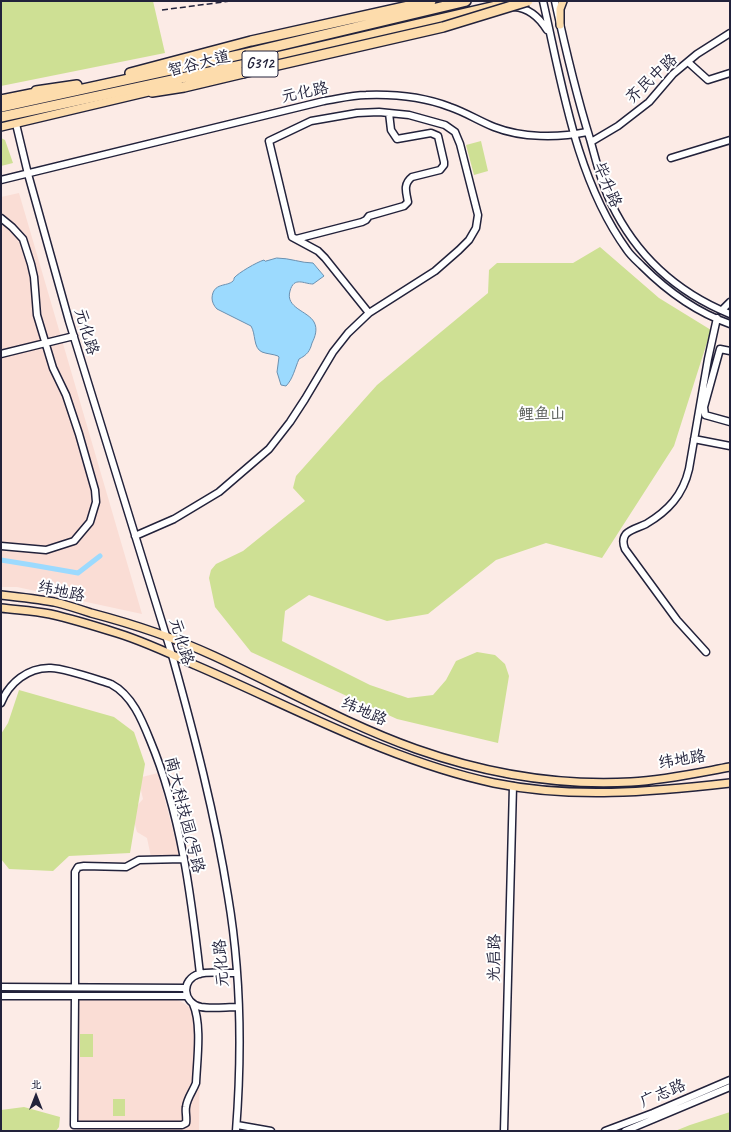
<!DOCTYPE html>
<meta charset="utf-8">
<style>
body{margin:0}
#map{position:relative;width:731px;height:1132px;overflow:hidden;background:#fcebe6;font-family:Caveat,"LXGW WenKai TC",sans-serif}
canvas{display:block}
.frame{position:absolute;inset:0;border:2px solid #22223b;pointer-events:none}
.north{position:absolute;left:16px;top:1076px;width:40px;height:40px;-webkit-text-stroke:3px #fff;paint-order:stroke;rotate:0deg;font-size:11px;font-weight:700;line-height:16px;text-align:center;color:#22223b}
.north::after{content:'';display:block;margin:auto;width:14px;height:18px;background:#22223b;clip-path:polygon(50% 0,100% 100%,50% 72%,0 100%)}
</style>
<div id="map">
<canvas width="731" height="1132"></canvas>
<div class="frame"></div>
<div class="north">北</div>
</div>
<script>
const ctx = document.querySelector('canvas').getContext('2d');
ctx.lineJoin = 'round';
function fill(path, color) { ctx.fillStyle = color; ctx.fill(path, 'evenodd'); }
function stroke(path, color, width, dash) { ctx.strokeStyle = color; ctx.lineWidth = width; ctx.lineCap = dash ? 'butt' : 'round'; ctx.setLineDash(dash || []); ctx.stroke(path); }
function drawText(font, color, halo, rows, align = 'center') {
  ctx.font = font + ' Caveat,"LXGW WenKai TC",sans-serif'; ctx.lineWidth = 4; ctx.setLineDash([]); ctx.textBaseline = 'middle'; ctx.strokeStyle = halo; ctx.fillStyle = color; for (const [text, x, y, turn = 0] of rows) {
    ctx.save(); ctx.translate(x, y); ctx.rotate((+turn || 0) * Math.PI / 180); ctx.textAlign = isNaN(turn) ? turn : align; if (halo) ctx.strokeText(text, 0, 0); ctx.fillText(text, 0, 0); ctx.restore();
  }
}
const built = new Path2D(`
 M19,193l123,421 -125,-27h-16v-390z
 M158,773l21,81 -7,3h-21l-4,-19 -10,-6 -4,-15 3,-10 7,-8 -5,-21z
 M174,999l6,2 11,7 3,14h6l-1,109h-122v-131z`);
const green = new Path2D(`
 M1,1h152l12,52 -164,33z
 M1,138l4,2 8,23 -12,3z
 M481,141l7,30 -14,4 -8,-30z
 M600,247l59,51 52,32 -37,116 -72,112 -56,-15 -50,17 -68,54 -41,7 -78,-26 -24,16 -3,30 88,44 38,13 25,-3 13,-15 10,-19 21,-9 18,3 10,9 4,12 -11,67 -101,-24 -146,-67 -36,-45 -6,-29 2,-8 5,-6 27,-13 62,-50 -12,-13 3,-12 81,-91 111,-92 1,-23 8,-7h76z
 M19,690l95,27 20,15 11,32 -15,89 -61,3 -16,15 -44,-2 -8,-10v-125l7,-11z
 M80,1034h13v23h-13z
 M113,1099h12v17h-12z
 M24,1107l36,10 -1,10 -3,4h-55v-21z
 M730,1112v19h-55l15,-6z`);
const water = new Path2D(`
 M277,258c13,0 24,5 36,5l11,13 -11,8c-9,0 -19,-8 -23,7 -5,17 18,20 24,31 4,7 1,15 -2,21 -2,8 -5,12 -13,16 -4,9 -6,20 -13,27l-5,-1 -4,-13 2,-15 -1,-1c-5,-2 -11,-2 -16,-4 -9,-4 -6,-18 -11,-26l-34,-17c-3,-3 -5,-7 -5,-11 1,-16 15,-11 21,-17 1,-1 1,-2 1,-3 4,-5 23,-16 30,-18l1,1z`);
const canal = new Path2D(`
 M1,560l31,5 46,8 22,-17`);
const minor = new Path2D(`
 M543,1c19,83 33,179 84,249 4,6 10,11 15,16 25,25 54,46 88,58
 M555,1c10,46 21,93 35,138 6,21 11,44 21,64 25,52 65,89 119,111
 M514,7c15,1 25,10 33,23
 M688,62l20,18 22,-7
 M16,124l12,50 41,147 103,334c22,79 43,159 56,241 13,77 14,157 8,235
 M591,142l27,-16 31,-24 24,-28 24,-20 33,-21
 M671,158l59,-18
 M1,180l323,-79c13,-2 28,-6 42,-6 28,-1 58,2 84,12 15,5 29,14 44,20 28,11 64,11 93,5
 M1,218l11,9 11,12 8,25 3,13 3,38 16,53 13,27 13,39 16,56 1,12 -6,20 -16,19 -28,9 -45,-4
 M296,239l66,-17 4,-2 3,-4 35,-10 4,-4c-2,-10 -5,-18 4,-25l28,-7 4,-5v-3l-6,-26 -7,-3 -34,6 -6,-9 -2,-17
 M722,310l8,-8
 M730,351l-10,-2 -16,58 1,8 25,7
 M1,354l73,-18
 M694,439l36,7
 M135,536l39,-17 45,-27 50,-43 21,-27 15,-23 28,-47 15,-19 21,-20 66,-42 24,-21 10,-10 7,-12 2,-13 -18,-71 -5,-12 -10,-7 -36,-10 -30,-3 -22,1 -46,8 -42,20 23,96 26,14 7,7 44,55
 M706,652l-29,-32 -52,-71c-2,-5 -3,-10 1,-15 5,-5 14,-7 20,-10 22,-13 37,-29 43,-55l19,-110 9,-41
 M1,703c8,-20 27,-36 50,-35 17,1 44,11 60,16 21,11 31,36 39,56 31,74 41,155 50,234
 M236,973c-10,0 -28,-2 -37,1 -18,5 -17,29 2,33 11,2 25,0 37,0
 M1,987l185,1
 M75,987v-115l3,-5 6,-1 42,1 13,-7 45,-1
 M1,996h185
 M75,996l-1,129h108l4,-2c1,-6 -1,-11 0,-16 1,-9 7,-16 10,-24 1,-23 6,-59 -3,-79
 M237,1125l34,6
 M504,1131l9,-345
 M605,1131l48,-18 77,-33
 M625,1131l105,-44`);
const major = new Path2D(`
 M560,25v-16l3,-8
 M1,127l156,-37
 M1,595c18,2 36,4 53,7 13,3 25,7 37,11 42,11 84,25 123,43 67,31 132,68 202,93 68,24 143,37 215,33 34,-2 66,-9 99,-15
 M1,608c16,2 33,3 49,6 22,5 45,12 67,19 26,8 52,20 78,32 96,41 195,96 299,118 78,16 157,9 236,0`);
const highway = new Path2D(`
 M130,73l121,-32 180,-40
 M36,91l41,-6
 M152,92l32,-5 59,-14
 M1,100l40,-8
 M1,107l247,-54 218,-52
 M1,117l250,-54 258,-60`);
const rail = new Path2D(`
 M162,10l69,-9`);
const highwayBridge = new Path2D(`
 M243,73l200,-46 85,-26`);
const shields = [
 [260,64,36]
];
const shieldNames = [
 ["G312",260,64]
];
const streetNames = [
 ["智谷大道",199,64,-14],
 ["齐民中路",652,79,-43],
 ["元化路",305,93,-12],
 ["毕升路",607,185,67],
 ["元化路",86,332,73],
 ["纬地路",61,592,12],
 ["元化路",181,642,73],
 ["纬地路",364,712,24],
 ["纬地路",682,760,-9],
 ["南大科技园C号路",184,815,76],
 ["光启路",495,958,-89],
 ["元化路",222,963,-94],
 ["广志路",663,1094,-23]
];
const parkNames = [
 ["鲤鱼山",542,415]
];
fill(built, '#faddd5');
fill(green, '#cee094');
fill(water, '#9cdafe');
stroke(water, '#6b90b0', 1);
stroke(canal, '#9cdafe', 5);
stroke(minor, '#22223b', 9);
stroke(major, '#22223b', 10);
stroke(highway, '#22223b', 12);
stroke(minor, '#fff', 6);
stroke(major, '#fddcac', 7);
stroke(highway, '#fddcac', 9);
stroke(rail, '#22223b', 1.5, [6, 3]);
stroke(highwayBridge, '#22223b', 12, []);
stroke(highwayBridge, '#fddcac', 9);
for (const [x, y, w] of shields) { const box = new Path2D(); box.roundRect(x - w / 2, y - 13, w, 26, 3); ctx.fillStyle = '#fff'; ctx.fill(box); stroke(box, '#22223b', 1); }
drawText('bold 15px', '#22223b', null, shieldNames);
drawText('16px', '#22223b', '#fff', streetNames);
drawText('16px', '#565b56', '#fff', parkNames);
</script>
